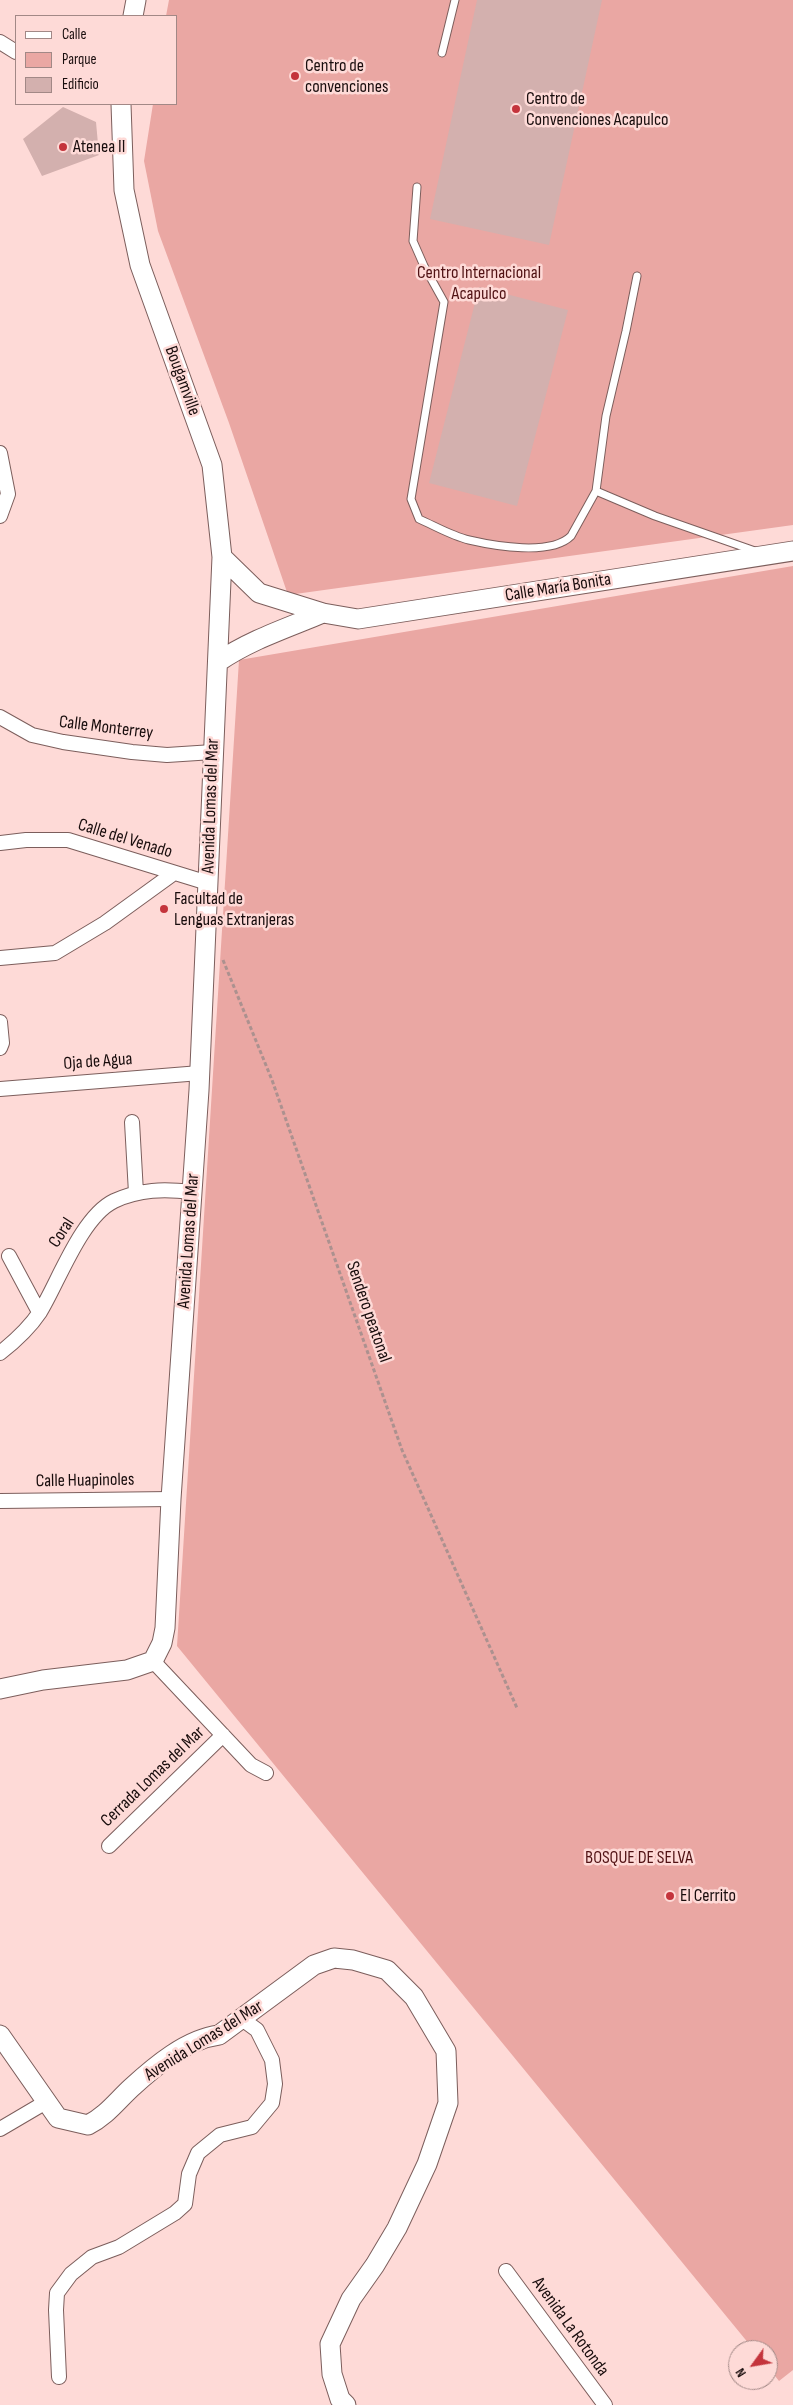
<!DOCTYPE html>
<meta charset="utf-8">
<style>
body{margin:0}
#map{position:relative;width:793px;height:2405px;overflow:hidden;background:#fedad7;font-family:"Sofia Sans Condensed",sans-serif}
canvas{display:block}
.legend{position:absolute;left:15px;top:15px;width:162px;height:90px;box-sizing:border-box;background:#fedad7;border:1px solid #a28886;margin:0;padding:6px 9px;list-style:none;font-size:15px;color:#190d0d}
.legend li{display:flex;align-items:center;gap:10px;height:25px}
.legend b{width:25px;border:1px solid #a28886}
.north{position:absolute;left:728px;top:2340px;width:50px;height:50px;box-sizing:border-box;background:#fedad7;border:1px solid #a28886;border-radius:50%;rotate:238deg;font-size:14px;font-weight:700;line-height:20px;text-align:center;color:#190d0d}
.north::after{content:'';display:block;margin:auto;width:18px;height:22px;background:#c4343c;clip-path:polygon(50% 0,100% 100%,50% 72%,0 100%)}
</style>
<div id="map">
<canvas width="793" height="2405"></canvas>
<ul class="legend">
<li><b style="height:6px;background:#fff"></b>Calle</li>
<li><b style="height:14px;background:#eaa7a3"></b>Parque</li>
<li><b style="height:14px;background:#d3b0ae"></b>Edificio</li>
</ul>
<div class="north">N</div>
</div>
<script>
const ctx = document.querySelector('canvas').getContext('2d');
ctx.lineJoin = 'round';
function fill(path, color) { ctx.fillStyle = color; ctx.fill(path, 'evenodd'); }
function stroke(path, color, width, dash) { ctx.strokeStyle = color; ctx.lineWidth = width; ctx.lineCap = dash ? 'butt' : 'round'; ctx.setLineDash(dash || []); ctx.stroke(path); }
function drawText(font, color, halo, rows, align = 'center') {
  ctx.font = font + ' "Sofia Sans Condensed",sans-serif'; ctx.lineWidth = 5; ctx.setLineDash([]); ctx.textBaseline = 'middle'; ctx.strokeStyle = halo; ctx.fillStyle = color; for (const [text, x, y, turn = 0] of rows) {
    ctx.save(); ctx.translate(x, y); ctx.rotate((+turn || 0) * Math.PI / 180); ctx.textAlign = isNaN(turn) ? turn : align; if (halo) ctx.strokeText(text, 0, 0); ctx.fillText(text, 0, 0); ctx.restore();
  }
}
const green = new Path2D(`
 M169,0h624v525l-505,70 -59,-172 -71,-192 -14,-70 9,-57h23v-88h-10z
 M793,566v1804l-14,11 -11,-14v-17h-14l-577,-704 62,-986z`);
const building = new Path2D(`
 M477,0h125l-53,245 -119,-26z
 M63,107l33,15 3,33 -57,21 -19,-37z
 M479,287l89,23 -51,196 -88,-23z`);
const path = new Path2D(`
 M223,960l49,120 130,370 115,258`);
const lane = new Path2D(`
 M442,53l13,-53
 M417,187l-4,54 11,25 20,36 -33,197 8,20c16,7 33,17 50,21 26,6 82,16 102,-4l25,-45 10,-75 20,-85 11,-55
 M596,491l59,25 100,35`);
const street = new Path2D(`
 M0,42l16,10
 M0,453l8,41 -8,22
 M0,717l32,18 31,7 69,10 35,3 46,-3
 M0,843l26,-3h42l140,43
 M0,958l55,-5 50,-30 69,-50
 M0,1022l2,21 -2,5
 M0,1089l200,-16
 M132,1122l4,71
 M9,1256l30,56
 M0,1353c14,-11 30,-26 40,-41 18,-29 41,-95 74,-111 26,-12 50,-12 78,-9
 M0,1501l171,-2
 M153,1661l98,104 15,8
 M109,1846l114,-111
 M0,2129l46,-27
 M506,2271l99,134
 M59,2377l-3,-67 1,-17 14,-19 21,-17 27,-10 56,-34 10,-9 4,-30 9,-21 22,-18 32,-8 20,-24 3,-19 -3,-24 -15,-30 -15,-11`);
const secondary = new Path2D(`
 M133,16l3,-16
 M222,557l37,36 64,20 35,6 435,-68
 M218,662c32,-22 69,-34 105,-49
 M0,1689l43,-9 84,-10 26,-9 9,-18 3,-15 6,-129 28,-409 23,-533 -10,-92 -72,-200 -16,-75 -3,-86
 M0,2035l58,83 30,7c18,-9 29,-24 43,-37 24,-22 56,-49 88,-53l95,-70 20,-7 19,2 34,10 27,27 32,54 2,52 -21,61 -30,64 -22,37 -24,34 -21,45 2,30 8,25 6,6`);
const markers = [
 [295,76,5,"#c4343c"],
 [516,109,5,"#c4343c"],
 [63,147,5,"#c4343c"],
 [164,909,5,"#c4343c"],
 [670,1896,5,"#c4343c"]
];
const poiNames = [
 ["Centro de",305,66],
 ["convenciones",305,87],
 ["Centro de",526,99],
 ["Convenciones Acapulco",526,120],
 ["Atenea II",73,147],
 ["Facultad de",174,899],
 ["Lenguas Extranjeras",174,920],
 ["El Cerrito",680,1896]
];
const parkNames = [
 ["Centro Internacional",479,273],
 ["Acapulco",479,294],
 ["BOSQUE DE SELVA",639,1858]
];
const streetNames = [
 ["Bougamville",182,381,70],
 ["Calle María Bonita",558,588,-9],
 ["Calle Monterrey",106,728,7],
 ["Avenida Lomas del Mar",211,806,-88],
 ["Calle del Venado",125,839,17],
 ["Oja de Agua",98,1062,-4],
 ["Coral",62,1233,-57],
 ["Avenida Lomas del Mar",189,1241,-86],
 ["Sendero peatonal",368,1312,71],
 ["Calle Huapinoles",85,1481,-1],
 ["Cerrada Lomas del Mar",153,1777,-44],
 ["Avenida Lomas del Mar",204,2041,-32],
 ["Avenida La Rotonda",570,2327,54]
];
fill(green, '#eaa7a3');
fill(building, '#d3b0ae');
stroke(lane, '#7c5e5c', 9);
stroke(street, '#7c5e5c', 16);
stroke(secondary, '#7c5e5c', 21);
stroke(path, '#ac918f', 3, [4, 2.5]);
stroke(lane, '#fff', 7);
stroke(street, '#fff', 14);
stroke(secondary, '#fff', 19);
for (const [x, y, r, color] of markers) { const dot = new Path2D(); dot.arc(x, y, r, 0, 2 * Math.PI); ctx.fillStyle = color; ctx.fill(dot); stroke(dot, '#fedad7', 2); }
drawText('18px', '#190d0d', '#fedad7', poiNames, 'left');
drawText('18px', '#511214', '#fedad7', parkNames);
drawText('18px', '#190d0d', '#fedad7', streetNames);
</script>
